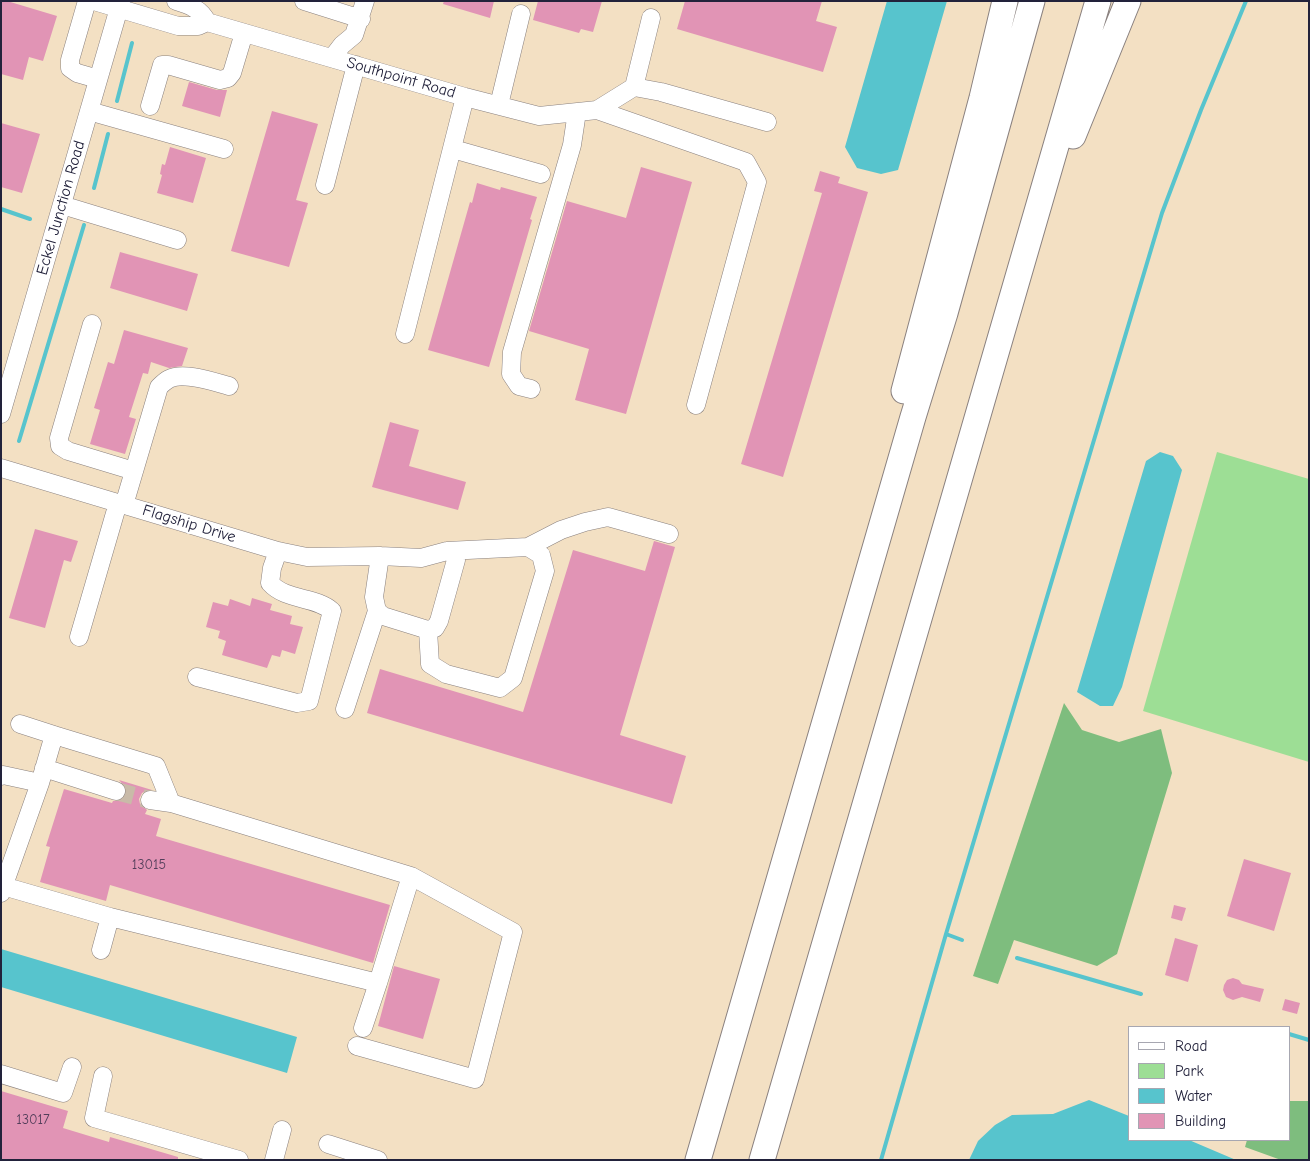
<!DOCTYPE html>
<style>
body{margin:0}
#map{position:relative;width:1310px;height:1161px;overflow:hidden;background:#f3e0c3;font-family:"Comic Neue",sans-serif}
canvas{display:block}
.frame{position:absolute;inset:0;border:2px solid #22223b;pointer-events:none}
.legend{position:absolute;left:1128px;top:1026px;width:162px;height:115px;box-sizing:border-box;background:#fff;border:1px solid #a7a7b1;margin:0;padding:6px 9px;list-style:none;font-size:15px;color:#22223b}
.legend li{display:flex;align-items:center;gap:10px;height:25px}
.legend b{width:25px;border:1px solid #a7a7b1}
</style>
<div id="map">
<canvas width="1310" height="1161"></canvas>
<div class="frame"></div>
<ul class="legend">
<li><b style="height:6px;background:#fff"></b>Road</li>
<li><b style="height:14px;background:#9dde95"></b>Park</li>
<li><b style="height:14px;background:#57c4cd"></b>Water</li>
<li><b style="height:14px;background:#e194b5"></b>Building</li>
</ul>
</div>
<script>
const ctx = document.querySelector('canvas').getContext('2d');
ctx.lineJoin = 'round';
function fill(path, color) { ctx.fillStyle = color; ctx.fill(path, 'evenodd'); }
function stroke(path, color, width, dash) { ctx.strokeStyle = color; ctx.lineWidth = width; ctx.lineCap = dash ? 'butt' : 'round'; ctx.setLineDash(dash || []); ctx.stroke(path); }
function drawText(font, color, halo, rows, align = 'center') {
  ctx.font = font + ' "Comic Neue",sans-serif'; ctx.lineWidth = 4; ctx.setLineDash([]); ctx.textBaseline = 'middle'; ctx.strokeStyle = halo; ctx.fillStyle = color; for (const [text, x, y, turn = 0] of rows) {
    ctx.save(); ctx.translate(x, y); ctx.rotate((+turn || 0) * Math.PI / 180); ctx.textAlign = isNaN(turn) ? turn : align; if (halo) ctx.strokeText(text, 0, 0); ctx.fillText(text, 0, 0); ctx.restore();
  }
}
const green = new Path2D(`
 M1217,452l92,27v283l-166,-51z`);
const forest = new Path2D(`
 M1064,703l18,27 37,12 42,-13 11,44 -55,181 -20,12 -83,-26 -16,44 -25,-8z
 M1289,1101h20v59h-28l-36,-13 2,-7h42z`);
const water = new Path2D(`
 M887,1h60l-49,169 -17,4 -24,-6 -12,-21z
 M1160,452l13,4 9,14 -60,217 -9,19h-13l-23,-14 69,-231z
 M1,949l296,88 -10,36 -286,-86z
 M1089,1100l40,16v24h60l47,20h-267l9,-19 17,-16 17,-10 41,-1z`);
const stream = new Path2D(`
 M117,101l15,-58
 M94,188l14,-54
 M1,209l29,10
 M19,441l65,-216
 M946,934l16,6
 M1017,958l124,36
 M1289,1034l20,6
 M881,1160l65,-226 216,-721 39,-103 45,-109`);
const building = new Path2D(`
 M1,1h6l50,15 -14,45 -14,-4 -6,23 -22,-6z
 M444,1h50l-4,17 -47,-14z
 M538,1h64l-9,31 -12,-3 -2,4 -46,-13z
 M685,1h137l-6,20 21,6 -14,45 -146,-43z
 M189,82l28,8h10l-7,27 -38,-11z
 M272,111l46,13 -22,76 12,3 -19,64 -58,-16z
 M1,123l39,11 -18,59 -21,-6z
 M170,147l36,11 -13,45 -36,-10 5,-18 -2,-1 2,-10 3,1z
 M641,167l51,15 -66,232 -51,-14 14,-51 -60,-18 38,-130 59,17z
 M820,171l20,6 -2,6 30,9 -85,285 -42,-13 81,-271 -8,-2z
 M477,183l23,7 1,-3 36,10 -7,22 2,1 -43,147 -61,-17 42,-148 2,1z
 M120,252l78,22 -11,37 -77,-23z
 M124,330l64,18 -6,18 -13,2 -18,-6 -3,12 -5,-1 -14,44 7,2 -11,35 -35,-10 10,-34 -6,-2 14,-46 6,2z
 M390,422l29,8 -10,36 57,16 -8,28 -86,-23z
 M35,529l43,12 -7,21 -7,-2 -19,68 -36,-10z
 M654,541l21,6 -55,188 66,21 -14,48 -305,-91 13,-44 143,43 50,-162 72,21z
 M252,598l20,6 -2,6 22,6 -2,8 13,3 -8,27 -13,-4 -2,7 -8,-2 -5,13 -45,-13 4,-14 -8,-3 2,-7 -14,-4 7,-25 15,4 2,-7 20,7z
 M119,780l33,10h-5l-5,3 -3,6 1,5 7,6 -2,4 16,5 -5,17 234,69 -17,58 -263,-78 -4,16 -66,-19 10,-35 -4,-1 18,-57 48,14 1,-2h5l5,-2 3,-5v-6z
 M1244,859l47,14 -17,58 -47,-15z
 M1174,905l12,3 -4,13 -11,-3z
 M1175,938l23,7 -10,37 -23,-7z
 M394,966l46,13 -17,60 -45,-13z
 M1233,978l6,2 3,4 22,5 -4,13 -18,-5 -9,3 -7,-3 -3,-7 1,-5 3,-5z
 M1285,999l15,4 -3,11 -15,-4z
 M1,1091l67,20 -5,17 46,14 1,-5 68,20v3h-177z`);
const minorTunnel = new Path2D(`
 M116,791l34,9`);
const minor = new Path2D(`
 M87,1l-17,59v8l7,5 21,6
 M94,1l84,25h20l9,-4 258,75 74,19 58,-6 37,-23 27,5 106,30
 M176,1c13,4 25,8 31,21
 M304,1l57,18
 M332,58l10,-13 12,-10 11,-34
 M634,87l17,-69
 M499,105l22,-91
 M150,106l12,-41h6l52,15 8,-2 4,-5 12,-40
 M597,110l149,52 11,20 -61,223
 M89,111l135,38
 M453,149l88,25
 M325,185l31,-120
 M62,205l115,35
 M92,324l-33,114 1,8 8,5 66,20
 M405,334l60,-237
 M531,389l-12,-3 -8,-12 1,-22 60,-207 5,-33
 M1,414l120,-413
 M1,468l277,83 29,6 73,-1 41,2 26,-7 7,2 2,7 -17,61 -4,7 -7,2 -45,-14 -6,-5 -3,-14 6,-41
 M124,505l35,-118c3,-3 6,-6 10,-8 14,-8 45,3 60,7
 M528,547l33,-17 24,-8 23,-5 61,17
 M428,630l2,34 16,10 54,14 13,-10 32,-107 -4,-16 -13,-8 -81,4
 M79,637l39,-134
 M197,677l100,26 12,-2 23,-90c-17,-15 -46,-10 -62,-28l2,-15 6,-17
 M345,709l32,-98
 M20,724l34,11
 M44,768l72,23
 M1,776l2,-1 37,8
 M150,800l21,3
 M3,886l107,31 -9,33
 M1,893l39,-110 14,-48 102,31 15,37 240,73 102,56 -38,147 -118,-33
 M110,917l268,66 -15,45
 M378,983l33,-107
 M1,1074l62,19 9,-26
 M103,1076l-9,42 145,42
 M328,1144l50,16
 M274,1160l8,-30`);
const highway = new Path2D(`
 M1073,136l55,-135
 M904,391l78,-293 23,-97
 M698,1160l215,-743 32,-104 87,-312
 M762,1160l336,-1159`);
const numberNames = [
 ["13015",149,865],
 ["13017",33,1120]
];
const streetNames = [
 ["Southpoint Road",401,78,16],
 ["Eckel Junction Road",61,208,-74],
 ["Flagship Drive",189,524,17]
];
fill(green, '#9dde95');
fill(forest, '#7ebd7e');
fill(water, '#57c4cd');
stroke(stream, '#57c4cd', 4);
fill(building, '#e194b5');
stroke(minorTunnel, '#c9baa8', 18, [18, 9]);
stroke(minor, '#8a817f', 19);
stroke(highway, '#8a817f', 27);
stroke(minor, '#fff', 18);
stroke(highway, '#fff', 25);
drawText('14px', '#523e5a', null, numberNames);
drawText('16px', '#22223b', '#fff', streetNames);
</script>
